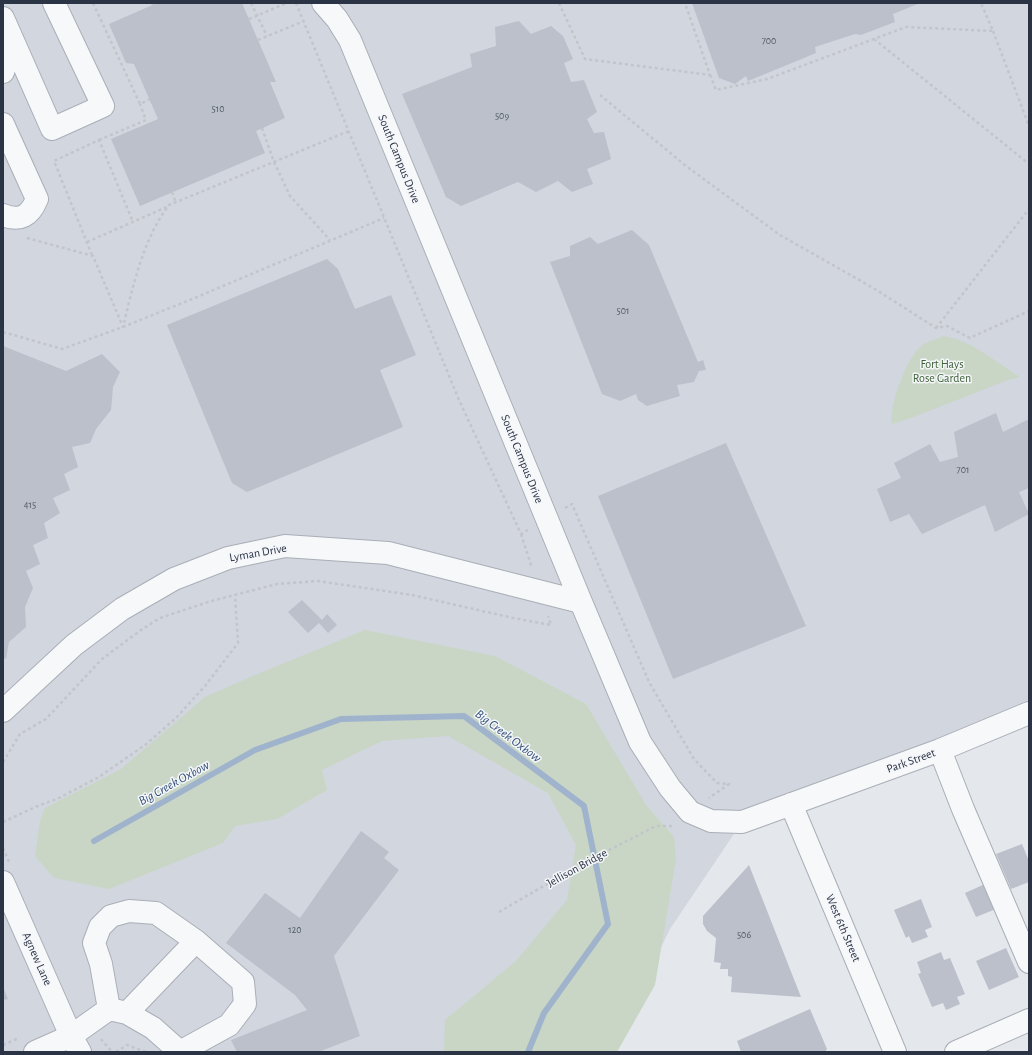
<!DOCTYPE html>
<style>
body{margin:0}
#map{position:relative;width:1032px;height:1055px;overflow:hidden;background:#e4e7ec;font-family:"Alegreya Sans",sans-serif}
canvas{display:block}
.frame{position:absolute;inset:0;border:4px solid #2b3445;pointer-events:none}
</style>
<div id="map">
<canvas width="1032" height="1055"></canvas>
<div class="frame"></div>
</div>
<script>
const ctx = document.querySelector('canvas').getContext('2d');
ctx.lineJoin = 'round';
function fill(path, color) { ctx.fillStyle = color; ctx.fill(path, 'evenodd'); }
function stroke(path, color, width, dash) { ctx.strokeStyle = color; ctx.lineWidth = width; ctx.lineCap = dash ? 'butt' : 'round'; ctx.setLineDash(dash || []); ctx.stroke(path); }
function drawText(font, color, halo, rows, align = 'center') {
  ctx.font = font + ' "Alegreya Sans",sans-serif'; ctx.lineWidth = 3; ctx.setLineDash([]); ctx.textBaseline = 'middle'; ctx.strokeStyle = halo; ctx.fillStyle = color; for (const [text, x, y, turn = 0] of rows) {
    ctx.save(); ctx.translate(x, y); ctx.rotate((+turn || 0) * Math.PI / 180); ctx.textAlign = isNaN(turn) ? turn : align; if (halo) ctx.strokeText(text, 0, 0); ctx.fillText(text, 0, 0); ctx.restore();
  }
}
const built = new Path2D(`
 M3,3h1026v707l-287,112 -72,107 -60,123h-607z`);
const green = new Path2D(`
 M943,336c29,4 52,26 77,41l-12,3 -97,38 -19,6c-4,-17 15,-66 28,-77 6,-6 16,-7 23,-11z
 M365,630l130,26 91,48 60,101 28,32 2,22 -21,126 -38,67h-173l1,-32 71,-59 51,-61 9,-55 -28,-52 -100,-57 -66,5 -60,29 5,20 -50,29 -42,7 -12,17 -114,46 -55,-11 -19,-22 5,-35 5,-13 76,-39 84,-72 50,-22z`);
const stream = new Path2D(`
 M94,841l161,-91 86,-31 123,-3 120,90 24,118 -64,89 -16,39`);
const building = new Path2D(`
 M157,3h85l34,79h-6l15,36 -29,13 9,22 -125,53 -29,-67 47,-20 -24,-55 -8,-1 -17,-39z
 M692,3h228l-27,11 2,8 -34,13 -6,-1 -40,13 1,6 -68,28 -2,-5 -11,8 -16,-6z
 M519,21l12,13 20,-8 12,10 10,23 -9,4 7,19 13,-2 13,32 -10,7 7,14 10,-1 7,27 -24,10 6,15 -21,8 -14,-11 -22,11 -18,-10 -57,24 -15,-9 -44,-103 70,-27 -2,-13 26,-8 -1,-19z
 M632,230l17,15 49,117 5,-2 3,10 -7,1 -5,11 -17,3 3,11 -33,10 -9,-6 -2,-6 -16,7 -18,-7 -52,-132 20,-6v-10l20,-9 8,7z
 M327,259l11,10 17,40 36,-14 25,60 -36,15 23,57 -156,65 -15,-9 -65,-158z
 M3,346l63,25 36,-17 18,18 -7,15 -2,23 -15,19 -6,14 -18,4 6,20 -14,7 6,16 -17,8 7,15 -16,10 4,15 -15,7 7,19 -14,7 7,17 -8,19 1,20 -17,15 -3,17 -3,-1z
 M996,413l7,19 26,-13v69l-10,4 10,22 -34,18 -10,-27 -63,29 -13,-20 -19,8 -13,-33 24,-11 -7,-15 36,-19 10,18 18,-5 -4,-25z
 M726,443l80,183 -133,53 -75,-183z
 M302,600l20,20 5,-6 10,11 -9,8 -9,-10 -11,10 -20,-21z
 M361,831l28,21 -5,6 15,12 -65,86 26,80 -42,16h-81l-6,-12 76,-30 -12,-15 -69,-52 39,-50 35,25z
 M1022,844l7,17v21l-18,7 -15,-35z
 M749,865l52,132 -70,-5 1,-15 -4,-1v-7h-8l1,-6 -7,-1 2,-24 -9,-7 -4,-7v-8z
 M985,884l11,25 -20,8 -11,-24z
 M921,899l11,28 -7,3 3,7 -16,6 -3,-7 -3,2 -12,-28z
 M1006,948l13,29 -30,13 -13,-29z
 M941,952l3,8 6,-2 15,36 -8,3 3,7 -14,6 -3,-7 -11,4 -14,-33 3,-1 -4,-11z
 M3,987l5,12 -5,1z
 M810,1009l17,40 -2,3h-84l-4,-11z`);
const path = new Path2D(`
 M93,3l47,101 10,-5
 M152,3l1,2
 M251,3l16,33
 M296,3l163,397 62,134 7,-4
 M559,3l26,56 125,16 -25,-72
 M249,19l38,-16
 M993,31l36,95
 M874,39l155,125
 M258,40l46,-19
 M710,75l6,15 51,-11 139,-52 87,4 -12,-28
 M600,95l86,71 94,69 95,54 61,39 11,-2 23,12 59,-27
 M262,128l12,34 16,34 40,44
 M99,140l47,-20 -6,-16
 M172,192l4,11
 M27,238l66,18 30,71c10,-41 20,-88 46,-122l180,-74
 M87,242l82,-36
 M92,255l-38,-94 45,-21 34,82
 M936,328l93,-119
 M3,332l59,17 61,-22 74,-30 187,-79
 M565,508l7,-4 77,178 45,77 23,24 12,1 -20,14
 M521,534l11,34
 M3,762l17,-28 26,-15 56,-60 39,-29 19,-12 51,-17 66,-17 41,-3 94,14 101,23 38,7 -3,-9
 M3,822l37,-17 17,-6 42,-22 46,-32 31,-27 29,-32 33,-43 -3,-48
 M3,848l6,14
 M499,912l79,-46 78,-40h18
 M101,1039l11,13
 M3,1045l16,-7
 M116,1052l11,-7 19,7`);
const minor = new Path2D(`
 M323,3l14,16 13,21 231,562 59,140 30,46 20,24 21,9 31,1 198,-72 89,-37
 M3,18l49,111 51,-23 -49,-103
 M3,72l10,-29
 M3,124l34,75c-7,17 -17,23 -34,16
 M3,711l71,-66 48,-36 52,-30 54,-21 57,-12 103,7 193,49
 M940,750l23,59 66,153
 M791,804l104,248
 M3,882l68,154 9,16
 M109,1009l-8,-45 -7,-21 6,-16 11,-11 18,-5 27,2 40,28 47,41 2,22 -16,21 -49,27
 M127,1013l69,-72
 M35,1052l36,-16 38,-27 18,4 26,15 27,24
 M956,1052l73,-32`);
const numberNames = [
 ["700",769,41],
 ["510",218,109],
 ["509",502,116],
 ["501",623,311],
 ["701",963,470],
 ["415",30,505],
 ["120",295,930],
 ["506",744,935]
];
const streetNames = [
 ["South Campus Drive",399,159,68],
 ["South Campus Drive",522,459,68],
 ["Lyman Drive",258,553,-10],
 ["Park Street",911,761,-20],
 ["Jellison Bridge",577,868,-29],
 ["West 6th Street",843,928,67],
 ["Agnew Lane",37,959,66]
];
const parkNames = [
 ["Fort Hays",942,364],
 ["Rose Garden",942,378]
];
const waterNames = [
 ["Big Creek Oxbow",508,736,37],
 ["Big Creek Oxbow",174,783,-29]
];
fill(built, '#d2d6de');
fill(green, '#c9d6c5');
stroke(stream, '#9fb4cc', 6);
fill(building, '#bbc0ca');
stroke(minor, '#a9aeb7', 24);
stroke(path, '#c2c5cb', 2.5, [3, 3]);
stroke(minor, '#f7f8fa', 22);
drawText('10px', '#4f5766', null, numberNames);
drawText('12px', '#2b3445', '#f4f6f9', streetNames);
drawText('12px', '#3f6138', '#f4f6f9', parkNames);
drawText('italic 13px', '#34527a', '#f4f6f9', waterNames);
</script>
